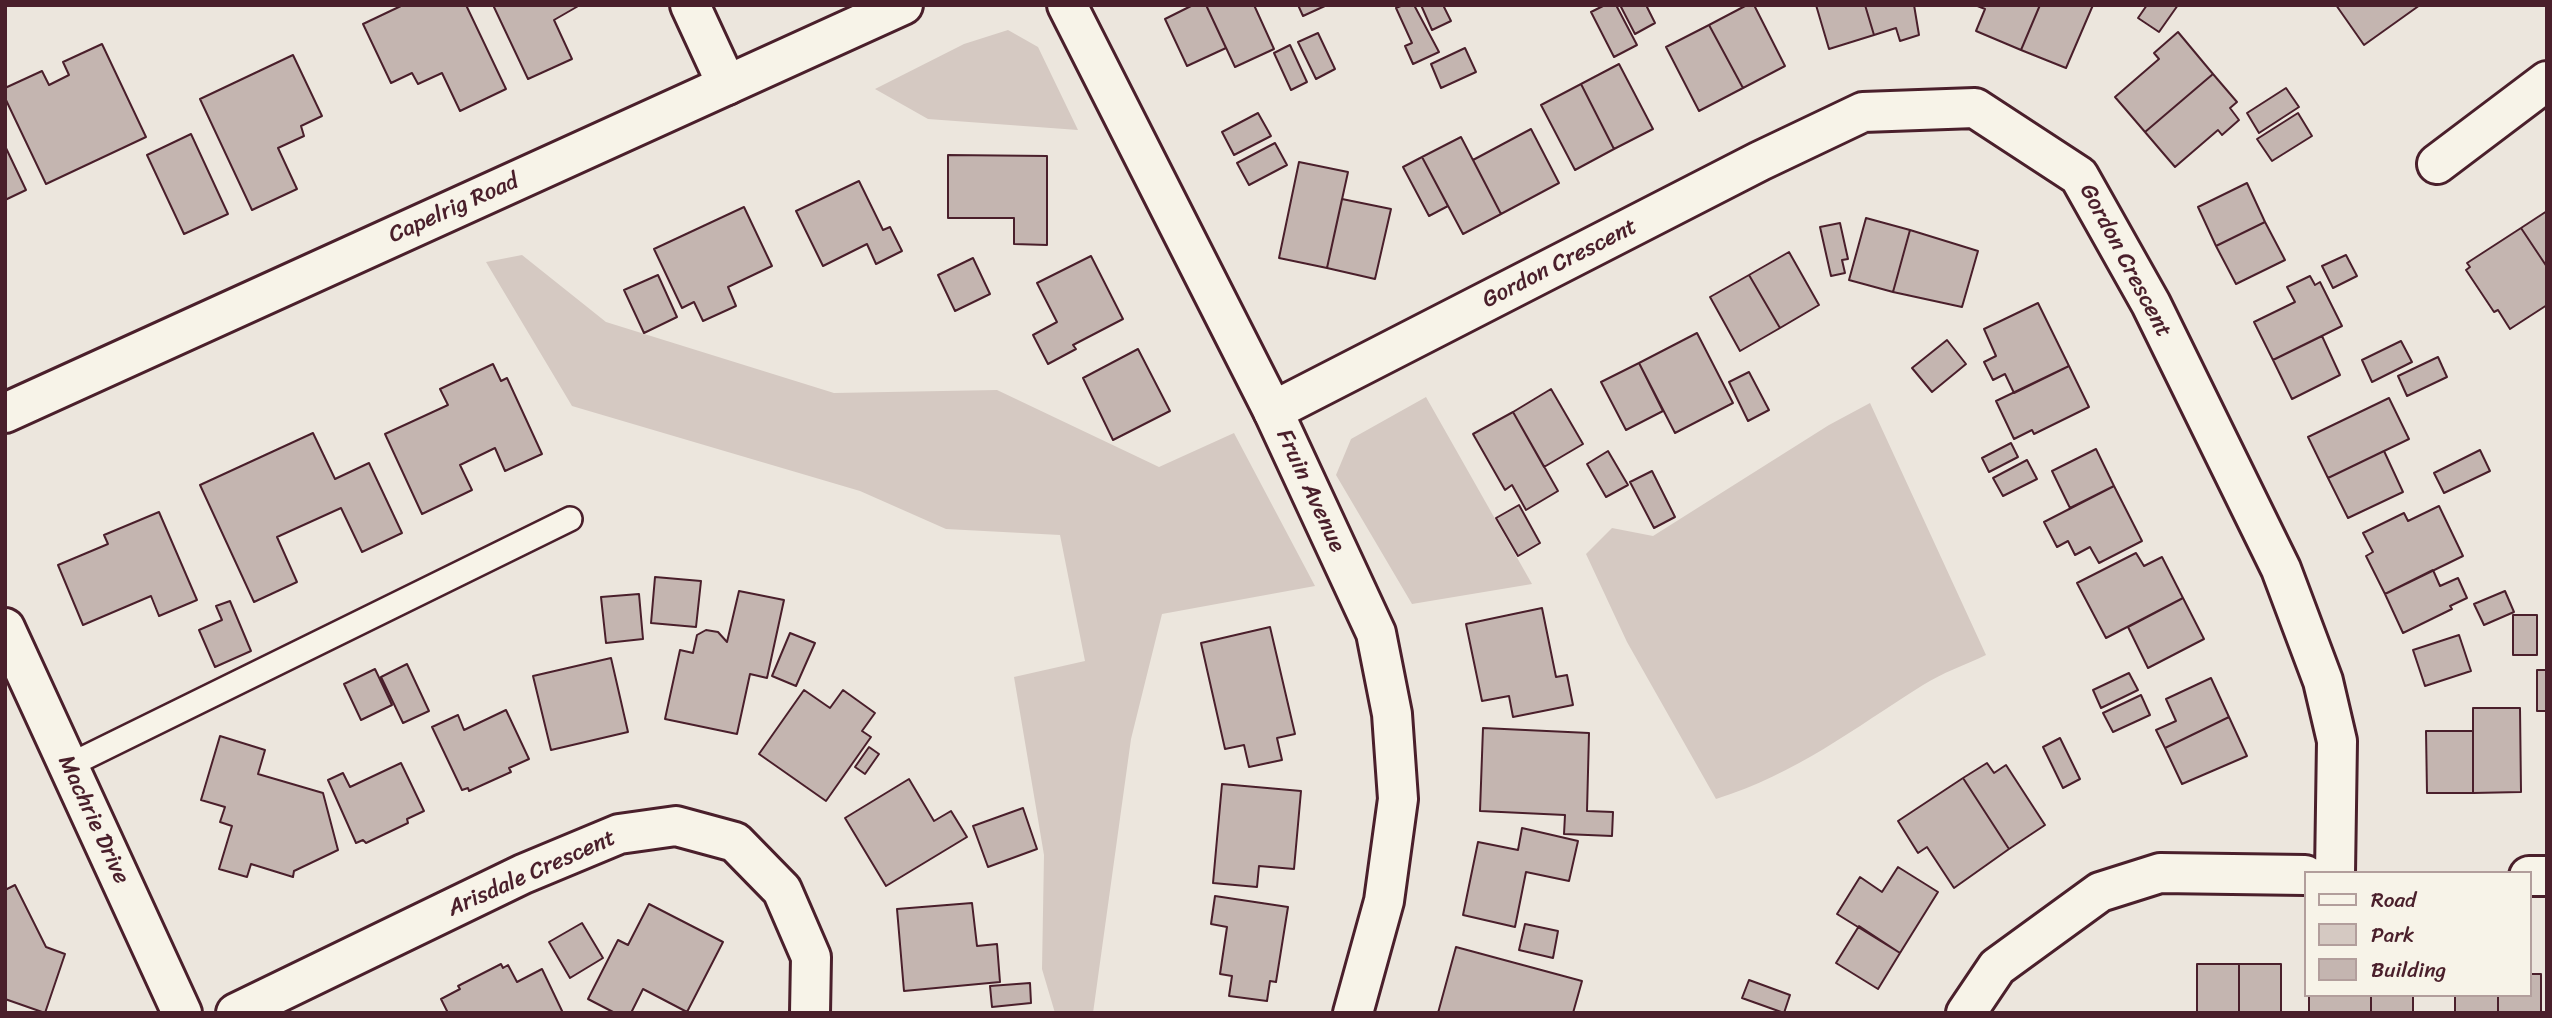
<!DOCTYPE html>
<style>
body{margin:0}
#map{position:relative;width:2552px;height:1018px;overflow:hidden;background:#ece6dd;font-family:Sriracha,sans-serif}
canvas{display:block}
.frame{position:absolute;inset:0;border:7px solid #4a1f2b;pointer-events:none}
.legend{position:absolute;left:2304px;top:871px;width:228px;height:126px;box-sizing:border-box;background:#f7f3e8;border:2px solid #b29e9c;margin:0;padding:9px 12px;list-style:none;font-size:21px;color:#4a1f2b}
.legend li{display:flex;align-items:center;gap:14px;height:35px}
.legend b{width:35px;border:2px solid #b29e9c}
</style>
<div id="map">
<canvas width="2552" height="1018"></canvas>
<div class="frame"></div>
<ul class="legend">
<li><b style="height:9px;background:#f7f3e8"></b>Road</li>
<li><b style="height:19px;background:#d5c9c2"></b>Park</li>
<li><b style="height:19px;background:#c4b5b0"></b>Building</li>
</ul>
</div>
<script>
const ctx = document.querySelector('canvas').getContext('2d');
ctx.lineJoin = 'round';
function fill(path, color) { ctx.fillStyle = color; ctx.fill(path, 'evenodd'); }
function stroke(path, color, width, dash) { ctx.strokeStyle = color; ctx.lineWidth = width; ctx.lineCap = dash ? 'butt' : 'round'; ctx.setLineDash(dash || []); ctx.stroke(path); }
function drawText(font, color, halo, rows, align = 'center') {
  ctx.font = font + ' Sriracha,sans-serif'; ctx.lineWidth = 7; ctx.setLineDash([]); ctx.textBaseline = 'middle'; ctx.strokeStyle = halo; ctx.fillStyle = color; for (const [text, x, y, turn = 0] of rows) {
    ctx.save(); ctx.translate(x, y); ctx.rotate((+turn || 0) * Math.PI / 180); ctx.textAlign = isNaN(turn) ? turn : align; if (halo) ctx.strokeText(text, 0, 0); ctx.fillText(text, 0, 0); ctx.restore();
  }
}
const green = new Path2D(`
 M1008,30l30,17 40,83 -150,-11 -53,-30 89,-45z
 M522,255l84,67 228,71 163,-3 162,77 75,-34 81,153 -153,28 -31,125 -38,274h-38l-13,-44 2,-114 -30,-178 71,-16 -25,-126 -114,-6 -86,-38 -288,-85 -86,-144z
 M1426,397l106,187 -120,20 -76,-129 15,-36z
 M1870,403l116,252c-21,10 -44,18 -63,30 -70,44 -127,89 -207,114l-89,-157 -41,-88 26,-26 41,8 176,-111z`);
const building = new Path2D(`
 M403,5h63l40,84 -46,22 -18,-38 -24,11 -6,-11 -21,10 -28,-59z
 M493,5h87l-26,15 18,39 -44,20z
 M1193,5h13l20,43 -39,18 -22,-47z
 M1206,5h48l20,44 -39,18z
 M1298,5h29l-24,11z
 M1403,5h11l25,47 -26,12 -8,-18 7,-3 -16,-35z
 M1421,5h22l8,16 -19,9z
 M1605,5h11l21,40 -23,12 -23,-45z
 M1620,5h26l9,18 -20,11z
 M1747,5h7l31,61 -42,22 -34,-63z
 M1816,5h49l9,30 -45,14z
 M1865,5h49l5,30 -19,6 -4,-13 -22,7z
 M1975,5h65l-19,45 -45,-19 9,-22z
 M2040,5h53l-27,63 -45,-18z
 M2147,5h31l-19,27 -21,-14z
 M2336,5h84l-56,40z
 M1709,25l34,63 -44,23 -33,-64z
 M2178,32l35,42 -68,58 -30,-35 44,-38 -5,-6z
 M1318,33l17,36 -19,10 -18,-37z
 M102,44l44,93 -100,47 -41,-86v-10l37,-17 7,14 20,-10 -6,-13z
 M1290,45l17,37 -16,8 -17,-37z
 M1465,48l11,24 -35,16 -10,-24z
 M293,55l29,61 -21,10 3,10 -26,12 19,41 -45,21 -52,-111z
 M1619,64l34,65 -39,20 -33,-65z
 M2213,74l24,28 -7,6 9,12 -17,15 -4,-5 -43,37 -30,-35z
 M1581,84l33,65 -39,21 -34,-65z
 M2286,88l13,19 -40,26 -12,-20z
 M1258,113l13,23 -37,19 -12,-23z
 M2298,113l14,23 -40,25 -15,-22z
 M1531,129l28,54 -58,31 -28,-54z
 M191,134l37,80 -44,20 -37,-79z
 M1461,137l40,77 -38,20 -41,-77z
 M1275,143l12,22 -38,20 -12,-22z
 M5,146l21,44 -21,10z
 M948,155l99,1v89l-33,-1v-26h-66z
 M1422,157l26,49 -19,10 -26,-49z
 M1299,162l49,10 -21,96 -48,-10z
 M859,181l24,49 7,-3 12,24 -26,13 -9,-20 -44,22 -27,-55z
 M2247,183l18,39 -49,24 -18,-39z
 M1342,199l49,10 -16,70 -48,-11z
 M744,207l28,59 -44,21 8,19 -33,15 -9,-19 -12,6 -28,-59z
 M2547,211v56l-26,-39z
 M1866,218l44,12 -17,62 -44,-12z
 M2265,222l20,38 -49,24 -20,-38z
 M1840,223l8,36 -6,1 3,13 -14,3 -11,-49z
 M2521,228l26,39v38l-37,24 -12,-19 -4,2 -28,-42 4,-3 -3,-4z
 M1910,230l68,21 -16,56 -69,-15z
 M1789,252l30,53 -39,23 -31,-53z
 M2346,255l11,21 -24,12 -11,-22z
 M1091,256l32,63 -50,26 3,4 -28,15 -15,-29 24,-13 -20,-39z
 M973,258l17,36 -35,17 -17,-36z
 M658,275l19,42 -33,16 -20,-43z
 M1749,275l31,53 -40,23 -30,-54z
 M2310,276l5,9 5,-3 22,44 -69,34 -19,-38 41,-20 -8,-15z
 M2038,303l31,63 -55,27 -9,-19 -12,6 -9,-18 12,-6 -12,-27z
 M1697,333l36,70 -58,30 -36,-70z
 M2322,336l18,39 -48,24 -19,-39z
 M1947,340l19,24 -34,28 -20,-24z
 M2401,341l11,21 -40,20 -10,-22z
 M1138,349l32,62 -57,29 -30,-62z
 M2438,357l9,20 -40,19 -9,-20z
 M1639,363l24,48 -37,19 -25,-48z
 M493,364l8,17 6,-3 35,76 -37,17 -10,-23 -35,17 12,25 -50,24 -37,-80 63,-29 -8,-16z
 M2069,366l20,41 -55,27 -2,-4 -18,9 -18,-38z
 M1749,372l20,38 -21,11 -19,-39z
 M1551,389l32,55 -39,23 -31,-55z
 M2389,398l20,41 -81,39 -20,-41z
 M1513,412l45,79 -32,19 -14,-25 -7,5 -32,-56z
 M313,433l22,46 34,-16 33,70 -40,19 -21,-44 -64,29 20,45 -43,20 -54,-117z
 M2011,443l7,14 -29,15 -7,-14z
 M2096,449l18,37 -44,22 -18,-37z
 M2480,450l10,21 -46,22 -10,-20z
 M1608,451l20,34 -22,12 -19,-33z
 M2384,451l19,41 -55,26 -20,-40z
 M2027,460l10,19 -34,17 -10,-18z
 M1652,471l23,46 -21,11 -24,-46z
 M2114,486l28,55 -43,22 -9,-16 -15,8 -7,-14 -11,6 -13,-25z
 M1519,505l21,38 -22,13 -22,-38z
 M2439,506l24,50 -78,38 -19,-38 7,-4 -10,-19 41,-20 4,8z
 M159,512l38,88 -38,16 -8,-20 -68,29 -25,-60 50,-21 -4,-9z
 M2136,553l8,13 18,-9 21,41 -77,40 -29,-55z
 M2433,570l7,16 18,-8 9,20 -17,8 2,3 -49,24 -18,-39z
 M655,577l46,4 -5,46 -45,-4z
 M739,591l45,9 -17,78 -17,-4 -13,60 -72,-15 15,-69 13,3 4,-18 9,-5 12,2 9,10z
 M2505,591l9,21 -30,13 -10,-21z
 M639,594l4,45 -37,4 -5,-46z
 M2183,598l21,41 -56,29 -20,-41z
 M230,601l21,50 -36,16 -16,-37 23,-10 -6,-14z
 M1542,608l14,69 11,-2 6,30 -60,12 -4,-21 -27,5 -16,-77z
 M2513,615h24v40h-24z
 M1270,627l25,107 -18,4 5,22 -33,7 -5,-22 -19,4 -24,-106z
 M790,633l25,10 -19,43 -24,-10z
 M2459,635l12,36 -46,15 -12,-36z
 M611,658l17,74 -77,18 -18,-74z
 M407,664l22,47 -26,12 -22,-46z
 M375,669l17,36 -31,15 -17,-36z
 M2537,670h10v41h-10z
 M2129,673l9,17 -37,18 -8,-18z
 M2211,678l18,39 -64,31 -9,-18 20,-9 -10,-22z
 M804,690l26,18 13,-18 32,23 -13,18 9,6 -45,64 -67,-47z
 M2141,695l9,20 -37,17 -10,-19z
 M2473,708h47l1,84 -48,1z
 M506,710l23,49 -20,9 2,4 -42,19 -1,-3 -6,2 -30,-63 26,-12 6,15z
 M2229,717l18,39 -65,28 -17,-36z
 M1483,728l106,5 -2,78 26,1 -1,24 -48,-2 1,-19 -85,-4z
 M2426,731h47v62h-46z
 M220,736l45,14 -7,24 65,19 15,57 -44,21 -1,6 -42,-13 -4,13 -28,-8 13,-43 -12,-4 5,-15 -24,-7z
 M2060,738l20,41 -17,9 -20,-41z
 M869,747l10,7 -14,20 -10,-7z
 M401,763l23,48 -17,8 1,4 -42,20 -3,-3 -7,3 -28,-63 15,-7 7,14z
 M1987,763l7,10 12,-8 39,60 -36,24 -46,-71z
 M1963,778l46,71 -55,39 -27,-41 -9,6 -20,-32z
 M909,779l25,42 17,-10 16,26 -81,49 -41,-68z
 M1222,784l79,7 -7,78 -35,-3 -2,21 -44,-4z
 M1023,808l14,41 -49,18 -15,-41z
 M1522,828l56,13 -9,40 -43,-9 -11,55 -52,-12 15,-73 40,8z
 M1898,867l40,25 -38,61 -63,-39 23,-37 22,15z
 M15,885l31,62 19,7 -20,59 -40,-14v-109z
 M1215,896l73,11 -12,75 -6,-1 -3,20 -38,-5 3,-20 -12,-2 7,-47 -16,-3z
 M972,903l5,43 20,-2 3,38 -96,9 -7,-82z
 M649,904l74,38 -36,70 -44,-23 -12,24h-16l-27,-14 30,-59 10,5z
 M582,923l21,35 -33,20 -21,-36z
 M1525,924l33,7 -5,27 -34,-8z
 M1859,926l41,27 -22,36 -42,-26z
 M1456,947l126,34 -9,32h-135z
 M501,964l2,4 5,-3 9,17 25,-13 21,44h-115l-7,-14 19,-10 -2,-3z
 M2197,964h42v49h-42z
 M2239,964h42v49h-42z
 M2529,974h12v39h-43v-18h31z
 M1749,980l41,15 -6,18 -42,-15z
 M1030,983l1,20 -39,4 -2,-21z
 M2309,995h62v18h-62z
 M2371,995h42v18h-42z
 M2455,995h43v18h-43z`);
const lane = new Path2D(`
 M68,766l502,-247`);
const street = new Path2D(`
 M690,5l37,80
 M2437,164l110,-83
 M1273,411l487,-250 103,-49 112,-4 104,68 72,128 130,265 42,112 14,60 -2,132
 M5,628l177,385
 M2529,876h18
 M236,1013l287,-139 96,-40 57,-8 59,16 47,48 29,67 -1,56
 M1966,1013l31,-46 103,-75 60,-19 145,2`);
const secondary = new Path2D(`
 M1067,5l206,406 103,222 16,81 6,85 -14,102 -31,112
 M5,413l898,-408`);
const streetNames = [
 ["Capelrig Road",454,209,-24],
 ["Gordon Crescent",2125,261,62],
 ["Gordon Crescent",1560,264,-27],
 ["Fruin Avenue",1310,491,65],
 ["Machrie Drive",93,820,65],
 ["Arisdale Crescent",532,874,-24]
];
fill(green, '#d5c9c2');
fill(building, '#c4b5b0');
stroke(building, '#4a1f2b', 2);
stroke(lane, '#4a1f2b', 28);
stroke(street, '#4a1f2b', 44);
stroke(secondary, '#4a1f2b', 44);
stroke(lane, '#f7f3e8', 23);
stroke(street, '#f7f3e8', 38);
stroke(secondary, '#f7f3e8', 38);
drawText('23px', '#4a1f2b', '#f7f3e8', streetNames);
</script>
